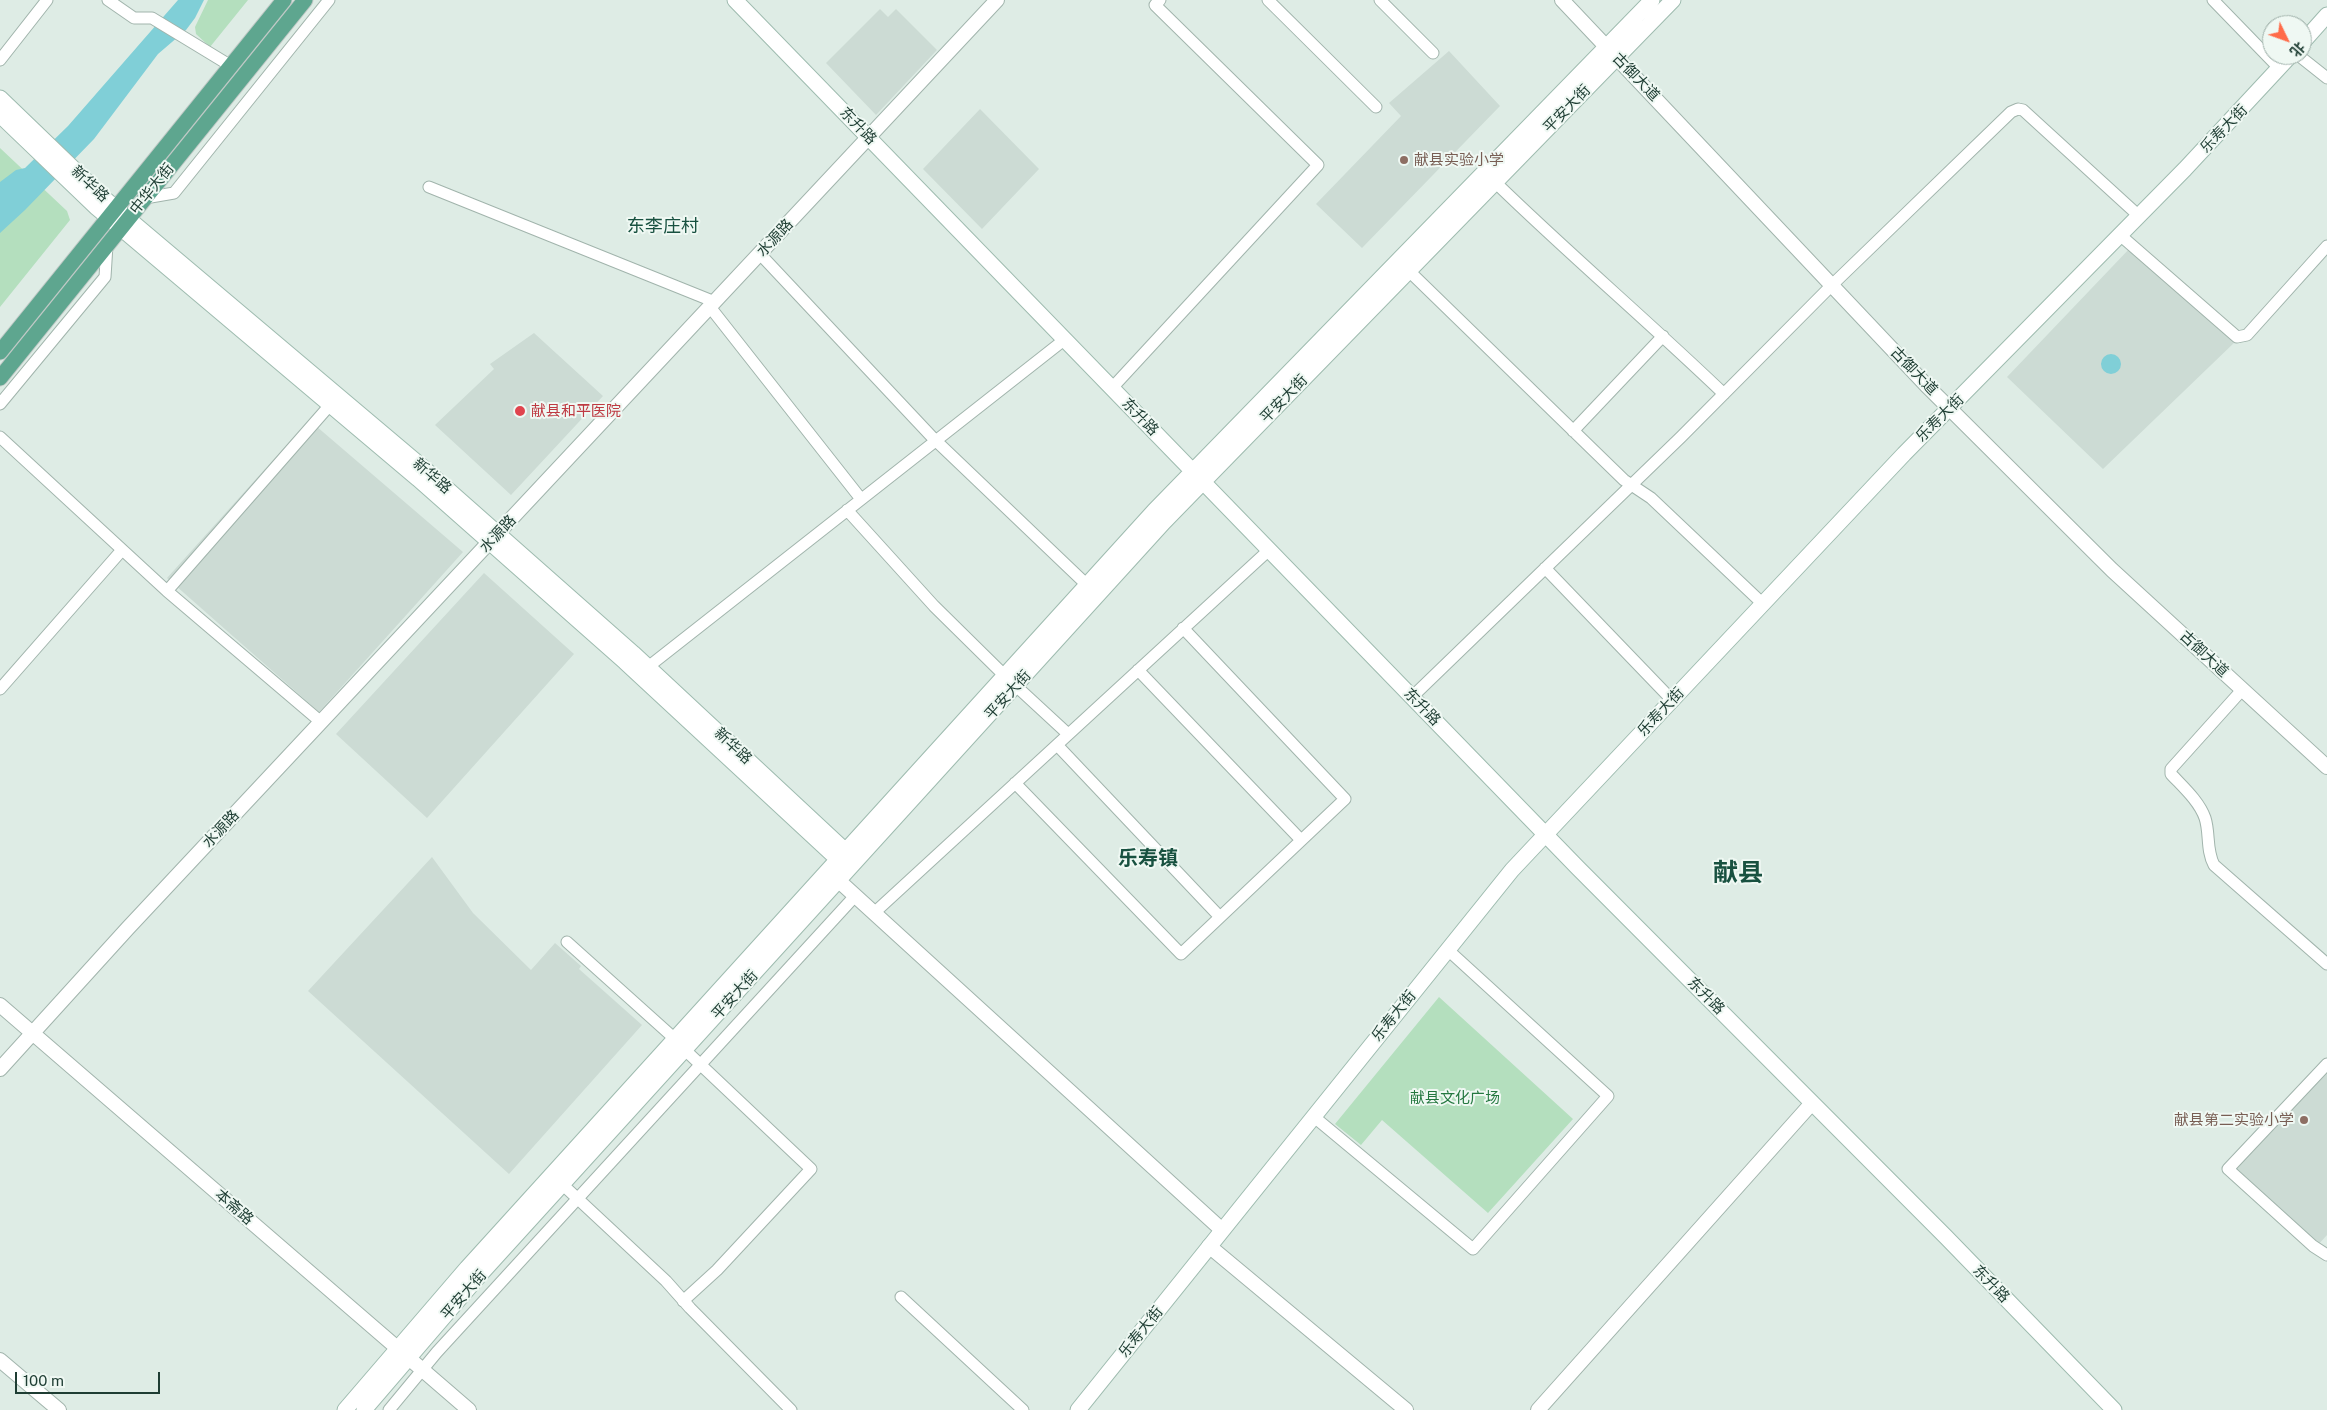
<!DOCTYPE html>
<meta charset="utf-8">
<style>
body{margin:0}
#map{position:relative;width:2327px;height:1410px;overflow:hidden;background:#deece5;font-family:"Public Sans","Noto Sans SC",sans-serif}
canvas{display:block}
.north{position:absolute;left:2262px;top:15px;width:50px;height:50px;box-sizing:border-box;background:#eff8f3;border:1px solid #9bada6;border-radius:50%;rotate:132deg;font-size:14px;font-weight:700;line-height:20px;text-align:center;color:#1e3d33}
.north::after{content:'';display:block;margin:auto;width:18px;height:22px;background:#ff6b49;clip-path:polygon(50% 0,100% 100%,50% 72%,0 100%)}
.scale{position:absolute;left:15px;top:1372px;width:145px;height:22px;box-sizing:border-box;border:2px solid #1e3d33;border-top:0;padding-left:6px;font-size:15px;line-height:18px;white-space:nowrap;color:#1e3d33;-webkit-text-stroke:4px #eff8f3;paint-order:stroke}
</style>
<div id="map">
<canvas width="2327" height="1410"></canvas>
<div class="north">北</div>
<div class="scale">100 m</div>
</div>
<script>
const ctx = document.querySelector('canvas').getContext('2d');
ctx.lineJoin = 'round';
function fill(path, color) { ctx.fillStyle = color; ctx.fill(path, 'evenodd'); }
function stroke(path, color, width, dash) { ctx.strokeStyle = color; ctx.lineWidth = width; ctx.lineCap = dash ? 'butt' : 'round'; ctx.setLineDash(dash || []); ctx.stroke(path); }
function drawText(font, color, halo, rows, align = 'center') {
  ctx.font = font + ' "Public Sans","Noto Sans SC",sans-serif'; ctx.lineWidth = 4; ctx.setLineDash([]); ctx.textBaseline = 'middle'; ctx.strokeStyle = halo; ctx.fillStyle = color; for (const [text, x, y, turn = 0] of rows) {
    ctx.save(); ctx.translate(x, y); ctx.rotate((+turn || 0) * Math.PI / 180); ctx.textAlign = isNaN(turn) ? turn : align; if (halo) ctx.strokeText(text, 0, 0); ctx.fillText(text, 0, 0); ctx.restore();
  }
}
const built = new Path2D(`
 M880,9l8,8 8,-8 41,41 -61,65 -50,-52z
 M1449,51l51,55 -138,142 -46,-44 85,-88 -12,-13z
 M980,109l59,60 -57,60 -59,-60z
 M2131,247l105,94 -133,128 -96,-92z
 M534,333l69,63 -92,99 -76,-70 59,-56 -4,-5z
 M309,420l154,132 -144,160 -152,-134z
 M484,573l90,81 -147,164 -91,-84z
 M432,857l41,56 58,57 24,-27 26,23 -2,3 63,56 -133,149 -201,-183z
 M2327,1070v165l-10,11 -82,-76z`);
const green = new Path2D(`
 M208,0h40l-38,47 -14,-13 -1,-7z
 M0,148l67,63 3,9 -70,87z
 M1439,997l134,122 -85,94 -106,-93 -21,25 -26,-21z`);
const water = new Path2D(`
 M178,0h26l-9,18 -9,12 -28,24 -64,85 -69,71 -25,23v-51l16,-12 9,-2 43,-42z
 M2101 364a10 10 0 1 1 20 0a10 10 0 1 1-20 0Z`);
const minor = new Path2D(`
 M108,0l26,18h18l79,48
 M1268,0l108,107
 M1380,0l53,53
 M2213,0l66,68
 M2298,55l29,23
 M0,60l47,-60
 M1496,183c74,72 153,139 228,211
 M429,187l286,115
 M145,198l29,-5 155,-193
 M2120,235l117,102 10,-2 80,-89
 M760,254l172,183 155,148
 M1409,271l215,209 27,18 112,106
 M710,307l151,192
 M1112,388l206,-223 -163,-160 5,-5
 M0,404l105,-127 2,-32
 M1573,431l90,-95
 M0,437l167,154 154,131
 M847,510l87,96 71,70
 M1545,568l127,132
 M167,591l163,-186
 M648,667l416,-327
 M1138,670l163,170
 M1016,686l52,48
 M0,689l122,-139
 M2242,690l-71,79v5c12,13 28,27 34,44 5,15 1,32 9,47l113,99
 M1412,697l269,-260 151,-152 179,-173 7,-3 5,1 116,106
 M1057,745l163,172
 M1015,783l166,171 164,-155 -162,-171
 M874,913l395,-363
 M567,942l108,97
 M2327,1064l-99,105 85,77 14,9
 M1313,1116l160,133 135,-153 -160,-146
 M563,1185l103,96 24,27 101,102
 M901,1297l122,113
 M683,1301l34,-31 94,-101 -126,-119
 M389,1410l48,-58 418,-456`);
const tertiary = new Path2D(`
 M1562,0l364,385 186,185 215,197
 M839,881l383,349
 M0,1005l469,405
 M0,1069l128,-141 869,-928
 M1209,1246l197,164
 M0,1360l59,50
 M1538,1410l274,-307`);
const secondary = new Path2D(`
 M735,0l843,868 368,369 168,173
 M2302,43l25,-28
 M0,98l105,101 321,271 207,183 219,204
 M0,115l97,93 321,271 207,183 220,204
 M345,1410l122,-142 687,-757 498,-511
 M364,1410l114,-133 686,-755 509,-522
 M1078,1410l434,-540 392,-416 281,-285 106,-114`);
const primary = new Path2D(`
 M0,352l284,-352
 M0,378l305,-378`);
const markers = [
 [1404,160,5,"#8d6e63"],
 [520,411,6,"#e0444e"],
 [2304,1120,5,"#8d6e63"]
];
const streetNames = [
 ["古御大道",1636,77,46],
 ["平安大街",1567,109,-46],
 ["东升路",858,126,46],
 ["乐寿大街",2224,129,-46],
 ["新华路",90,184,43],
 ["中华大街",152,189,-51],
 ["水源路",775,238,-47],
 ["古御大道",1914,371,46],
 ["平安大街",1284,399,-46],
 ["东升路",1140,417,46],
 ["乐寿大街",1940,418,-45],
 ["新华路",432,476,41],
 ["水源路",498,534,-47],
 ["古御大道",2204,654,43],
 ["平安大街",1008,695,-48],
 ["东升路",1422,707,46],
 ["乐寿大街",1661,712,-47],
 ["新华路",733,746,43],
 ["水源路",221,829,-47],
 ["平安大街",735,995,-48],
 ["东升路",1706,996,45],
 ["乐寿大街",1394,1016,-51],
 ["本斋路",234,1207,41],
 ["东升路",1991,1284,46],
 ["平安大街",464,1295,-49],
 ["乐寿大街",1141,1332,-51]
];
const educationNames = [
 ["献县实验小学",1414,160],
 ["献县第二实验小学",2294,1120,"right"]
];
const healthNames = [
 ["献县和平医院",531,411]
];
const parkNames = [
 ["献县文化广场",1455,1098]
];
const quarterNames = [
 ["东李庄村",663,226]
];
const districtNames = [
 ["乐寿镇",1148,859]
];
const townNames = [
 ["献县",1738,873]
];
fill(built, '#ccdbd4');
fill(green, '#b4dfbe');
fill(water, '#80cfd7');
stroke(minor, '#a1b4ac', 13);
stroke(tertiary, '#a1b4ac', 16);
stroke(secondary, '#9ebbaf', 17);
stroke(primary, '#c0c9c6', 17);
stroke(minor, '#fff', 11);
stroke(tertiary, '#fff', 14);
stroke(secondary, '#fff', 15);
stroke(primary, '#5ea68f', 15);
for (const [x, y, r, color] of markers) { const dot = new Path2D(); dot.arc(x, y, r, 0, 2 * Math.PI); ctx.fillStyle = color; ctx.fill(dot); stroke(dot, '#eff8f3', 2); }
drawText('15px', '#1e3d33', '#eff8f3', streetNames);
drawText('15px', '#785e54', '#eff8f3', educationNames, 'left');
drawText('15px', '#be3a42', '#eff8f3', healthNames, 'left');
drawText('15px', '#247840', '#eff8f3', parkNames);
drawText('18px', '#185140', '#eff8f3', quarterNames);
drawText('bold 20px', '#185140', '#eff8f3', districtNames);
drawText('bold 25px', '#185140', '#eff8f3', townNames);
</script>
